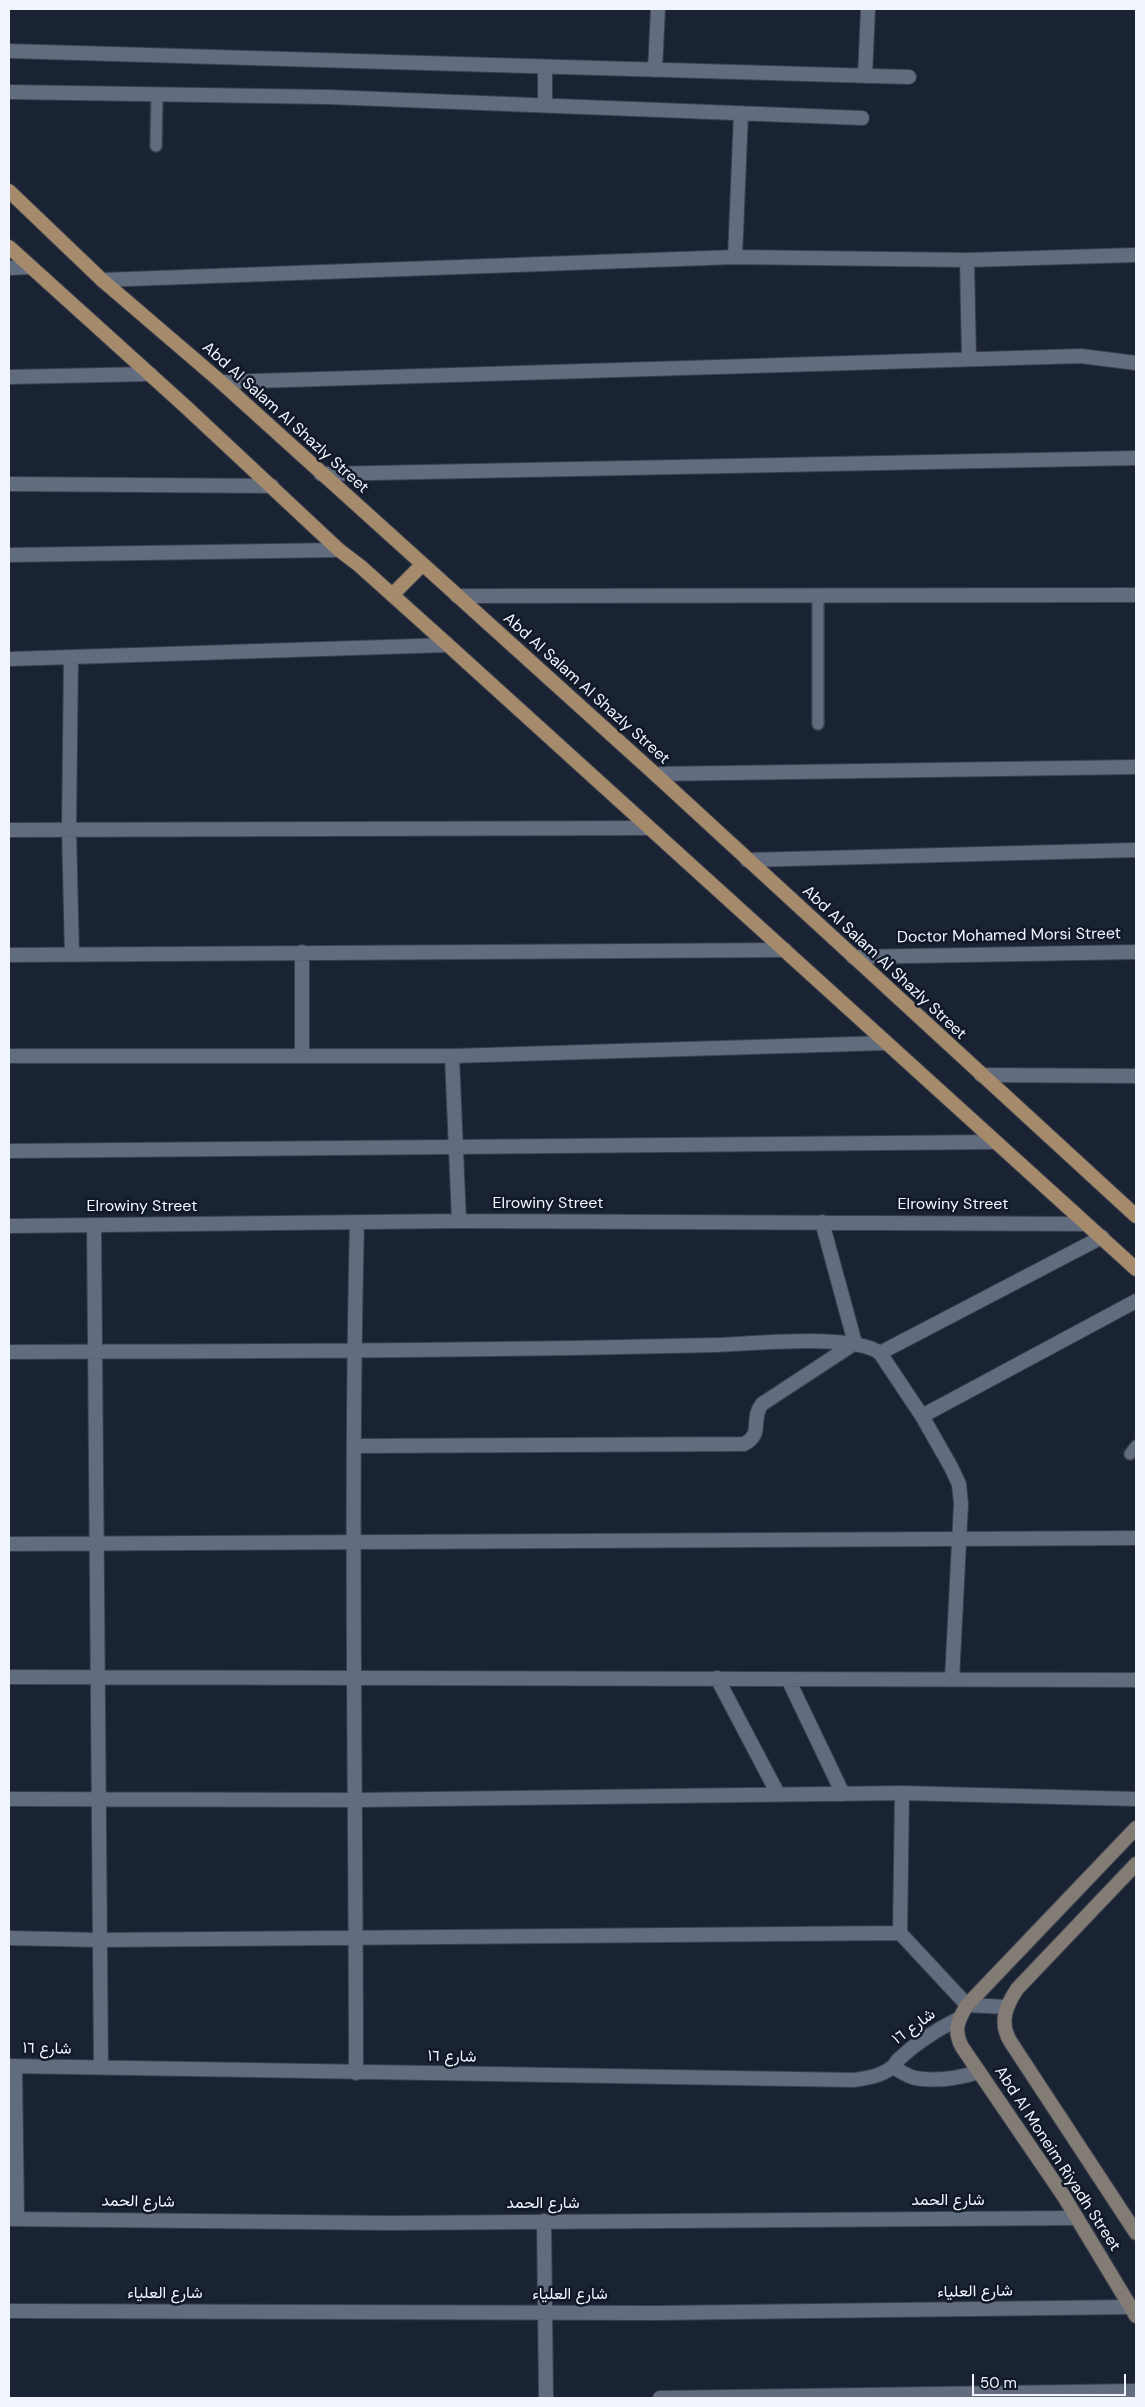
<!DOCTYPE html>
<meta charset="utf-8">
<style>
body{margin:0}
#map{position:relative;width:1145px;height:2407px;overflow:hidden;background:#1a2333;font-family:"DM Sans",sans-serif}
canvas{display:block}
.frame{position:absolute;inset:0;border:10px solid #f0f5fe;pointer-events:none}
.scale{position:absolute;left:972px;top:2374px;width:154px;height:22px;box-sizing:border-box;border:2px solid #f0f5fe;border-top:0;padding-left:6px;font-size:15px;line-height:18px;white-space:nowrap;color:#f0f5fe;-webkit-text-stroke:4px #111929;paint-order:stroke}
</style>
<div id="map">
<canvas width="1145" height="2407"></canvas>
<div class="frame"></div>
<div class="scale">50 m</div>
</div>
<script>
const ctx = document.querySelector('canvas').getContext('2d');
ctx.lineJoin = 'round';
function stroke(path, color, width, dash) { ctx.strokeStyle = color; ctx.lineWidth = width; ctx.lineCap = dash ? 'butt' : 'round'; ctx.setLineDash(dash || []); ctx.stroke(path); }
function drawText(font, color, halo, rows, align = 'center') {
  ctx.font = font + ' "DM Sans",Vazirmatn,sans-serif'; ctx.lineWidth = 5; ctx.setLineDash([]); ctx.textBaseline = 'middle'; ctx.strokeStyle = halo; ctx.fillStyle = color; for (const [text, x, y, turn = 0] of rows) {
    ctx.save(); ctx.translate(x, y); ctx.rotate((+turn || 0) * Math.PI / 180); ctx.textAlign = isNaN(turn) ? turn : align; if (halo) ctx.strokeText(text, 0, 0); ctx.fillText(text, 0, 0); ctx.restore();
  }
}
const service = new Path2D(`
 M156,146l1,-52
 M818,724v-129
 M1130,1454l6,-8`);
const minor = new Path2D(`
 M9,51l900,26
 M655,70l3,-61
 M865,76l3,-67
 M9,92l320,5 533,21
 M545,105v-38
 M735,257l6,-144
 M967,260l2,99
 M9,268l22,-1
 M102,280l633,-23 232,3 169,-5
 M9,377l141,-3
 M221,382l860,-26 55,7
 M321,474l815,-16
 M9,484l263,2
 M9,555l330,-5
 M457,596l679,-1
 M71,657l-2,172 3,126
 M9,659l439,-14
 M655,774l481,-7
 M9,830l640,-2
 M747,860l389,-10
 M302,952v104
 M9,955l776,-5
 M853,957l283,-5
 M9,1056h443l435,-13
 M452,1056l7,165
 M981,1075l155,1
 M9,1151l987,-9
 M94,1225l7,842
 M9,1226l450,-5 627,3
 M9,1352c235,-1 471,-1 706,-7 37,-1 138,-12 165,8l42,63 29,51 8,17 2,20 -9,175
 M880,1353l222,-116
 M922,1416l214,-115
 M355,1446l389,-2c20,-10 6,-25 18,-40l93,-61 -33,-121
 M9,1544l1127,-6
 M9,1677l1127,3
 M717,1678l61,116
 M788,1679l55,115
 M902,1793l-2,140 67,72 39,2
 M9,1799l347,1 546,-7 234,6
 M9,1938l91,2 800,-7
 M9,2066l845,14c13,-2 27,-4 37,-12 4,-2 5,-6 8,-9 17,-16 39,-30 59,-40
 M15,2066l2,153
 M893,2067c7,4 14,9 22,11 21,4 44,0 64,-6
 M356,2073c0,-283 -6,-567 1,-850
 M9,2219l382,4 686,-5
 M544,2221l2,177
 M9,2311l647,2 475,-6
 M660,2398l476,-7`);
const secondary = new Path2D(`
 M1136,1828l-169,177c-9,15 -14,25 -5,42l101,148 73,121
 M1136,1864l-119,125c-11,17 -18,33 -7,52l126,192`);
const primary = new Path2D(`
 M9,191l93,89 119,102 434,392 481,442
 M9,247l177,160 153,143 21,16 88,79 688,624
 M392,595l30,-30`);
const streetNames = [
 ["Abd Al Salam Al Shazly Street",285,418,42],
 ["Abd Al Salam Al Shazly Street",586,689,42],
 ["Doctor Mohamed Morsi Street",1009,936,-1],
 ["Abd Al Salam Al Shazly Street",884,963,43],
 ["Elrowiny Street",548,1204],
 ["Elrowiny Street",953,1205],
 ["Elrowiny Street",142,1207],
 ["شارع ١٦",914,2027,-36],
 ["شارع ١٦",47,2049,1],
 ["شارع ١٦",452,2057,1],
 ["Abd Al Moneim Riyadh Street",1057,2159,57],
 ["شارع الحمد",948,2201],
 ["شارع الحمد",138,2202,1],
 ["شارع الحمد",543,2204],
 ["شارع العلياء",975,2292,-1],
 ["شارع العلياء",165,2294],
 ["شارع العلياء",570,2295]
];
stroke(service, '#393f4c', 14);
stroke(minor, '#393f4c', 16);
stroke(secondary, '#393f4c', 16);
stroke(primary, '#393f4c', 16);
stroke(service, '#616c7f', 11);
stroke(minor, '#616c7f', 14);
stroke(secondary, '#837c75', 14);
stroke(primary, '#a58b6b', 14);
drawText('16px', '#f0f5fe', '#111929', streetNames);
</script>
